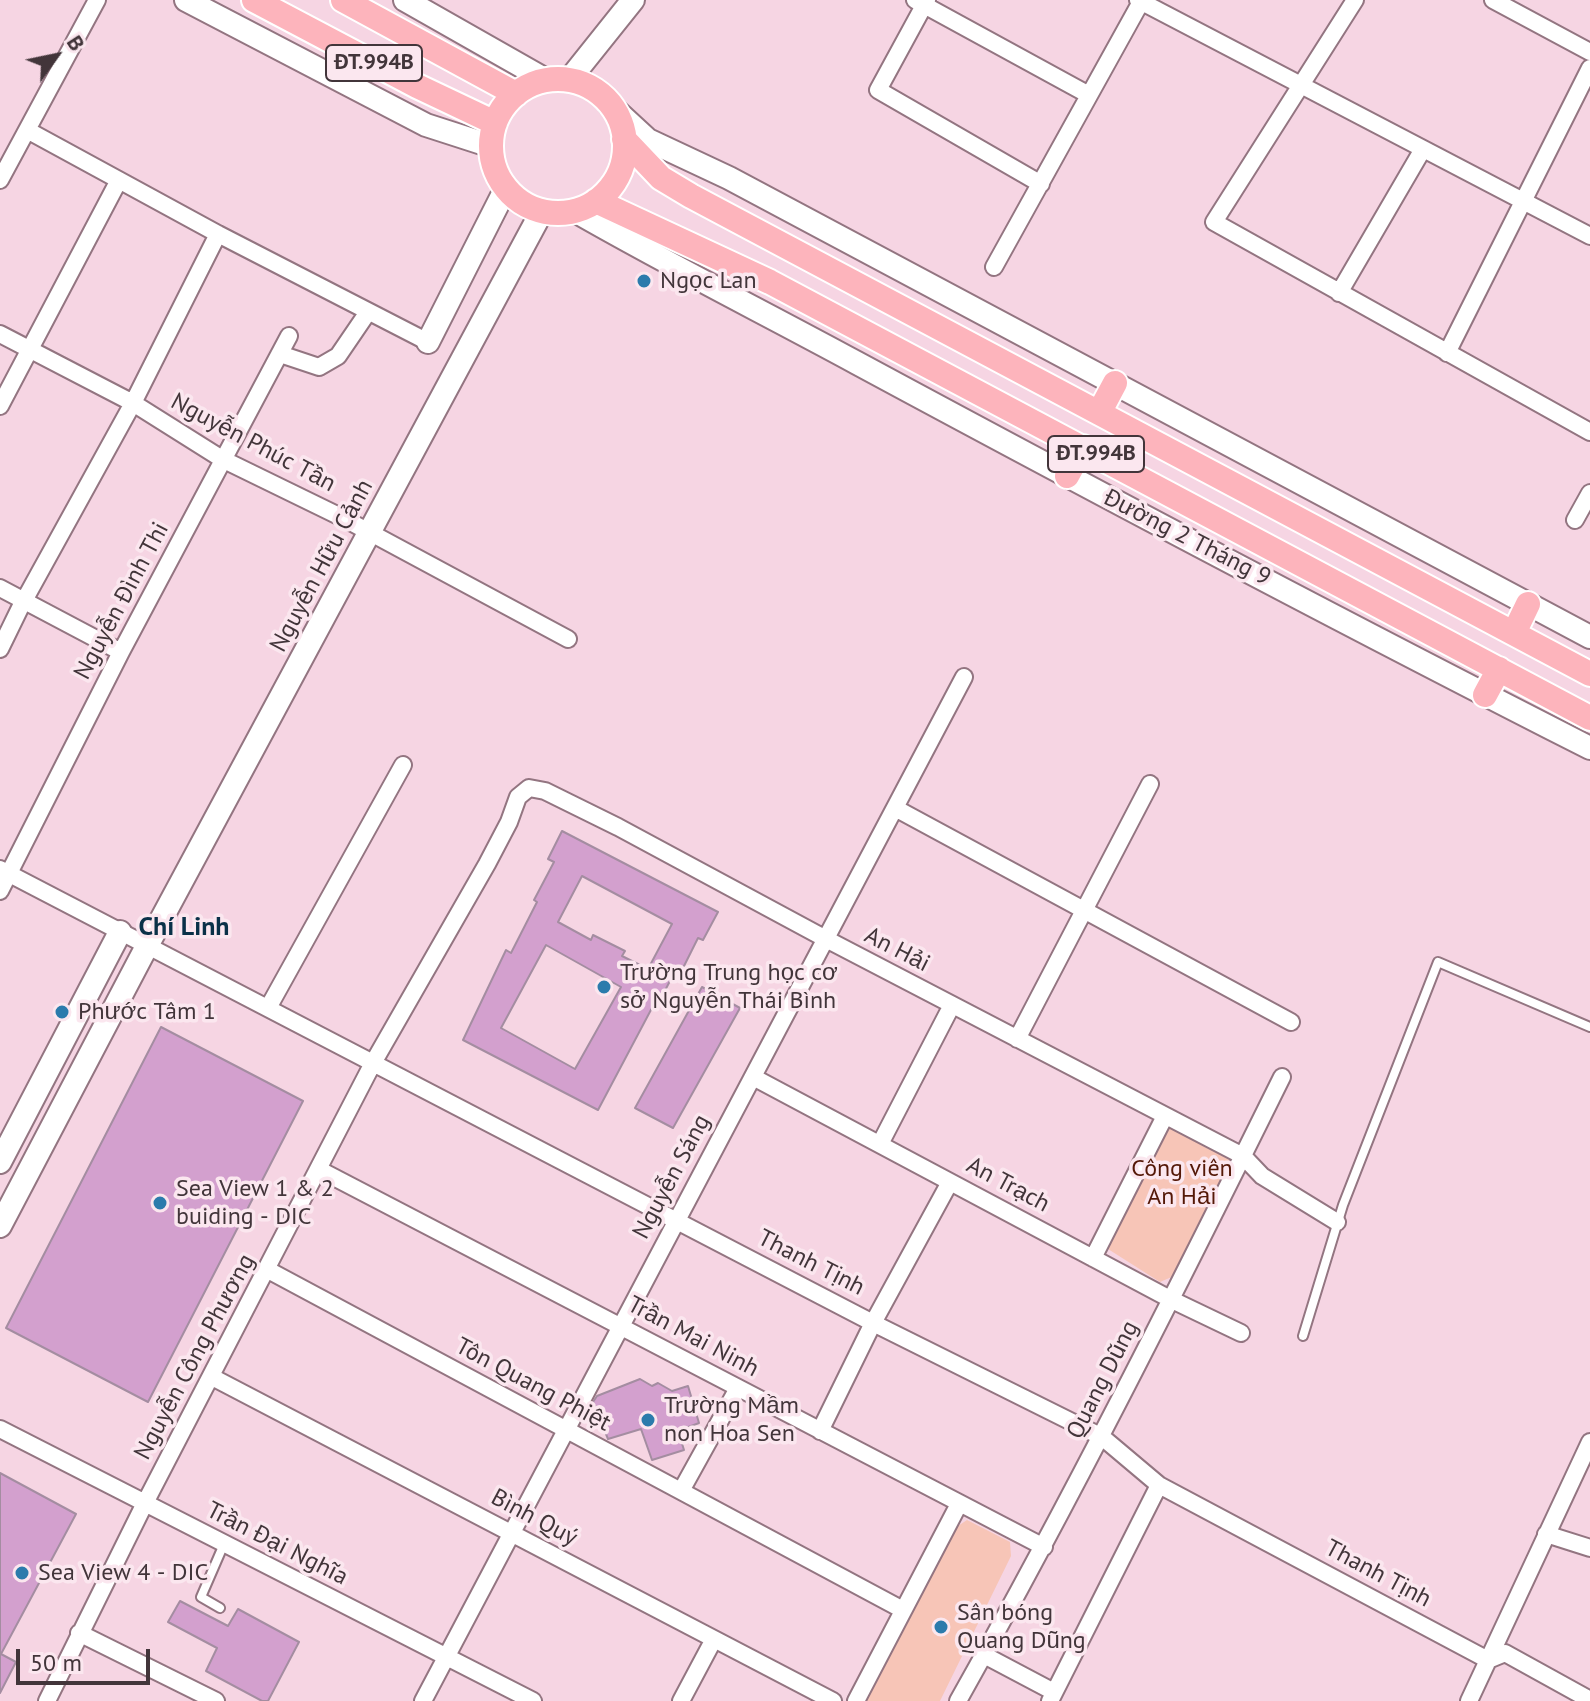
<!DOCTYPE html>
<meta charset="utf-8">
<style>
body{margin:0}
#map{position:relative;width:1590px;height:1701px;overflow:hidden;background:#f6d5e3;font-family:"PT Sans",sans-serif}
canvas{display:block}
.north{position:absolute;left:16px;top:16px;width:80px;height:80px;-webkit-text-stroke:6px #fbe7ef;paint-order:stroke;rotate:57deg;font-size:22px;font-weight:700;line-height:32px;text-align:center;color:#42353a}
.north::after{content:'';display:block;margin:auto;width:28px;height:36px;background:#42353a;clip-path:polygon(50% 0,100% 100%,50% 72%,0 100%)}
.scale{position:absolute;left:16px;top:1649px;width:134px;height:36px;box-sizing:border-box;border:4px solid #42353a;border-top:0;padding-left:10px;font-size:24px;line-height:28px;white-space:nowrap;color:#42353a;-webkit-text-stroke:6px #fbe7ef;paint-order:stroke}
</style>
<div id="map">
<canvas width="1590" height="1701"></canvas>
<div class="north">B</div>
<div class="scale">50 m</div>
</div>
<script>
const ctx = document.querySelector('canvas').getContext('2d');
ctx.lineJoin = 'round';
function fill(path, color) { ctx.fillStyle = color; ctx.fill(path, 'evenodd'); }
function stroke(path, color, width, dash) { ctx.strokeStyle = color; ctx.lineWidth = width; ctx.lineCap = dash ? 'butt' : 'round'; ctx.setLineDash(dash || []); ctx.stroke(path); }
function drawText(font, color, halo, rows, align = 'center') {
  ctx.font = font + ' "PT Sans",sans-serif'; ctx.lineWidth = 7; ctx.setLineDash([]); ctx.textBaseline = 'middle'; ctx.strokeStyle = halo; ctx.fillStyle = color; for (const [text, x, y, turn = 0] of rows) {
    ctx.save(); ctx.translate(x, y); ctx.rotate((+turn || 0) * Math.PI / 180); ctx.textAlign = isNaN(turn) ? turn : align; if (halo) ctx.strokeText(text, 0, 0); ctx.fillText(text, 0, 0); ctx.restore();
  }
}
const green = new Path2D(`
 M1169,1128l62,29 -1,10 -56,109 -14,6 -52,-33z
 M967,1520l43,22 1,14 -71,145h-73l-1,-4 89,-169z`);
const building = new Path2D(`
 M562,831l156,81 -15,28 -5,-2 -21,42 -5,-3 -16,31 -3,-2 -55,104 -135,-70 43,-90 5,3 26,-51 -3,-2 20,-38 -6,-3zM582,876l90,48 -24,45 -26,-13 3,-5 -32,-16 -2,5 -33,-18zM546,945l75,42 -46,82 -74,-41z
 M702,987l38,21 -67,120 -38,-20z
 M161,1027l142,74 -155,301 -142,-74z
 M640,1379l12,7 6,-3 14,8 16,-5 11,37 -21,8 6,19 -32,10 -11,-31 -33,10 -15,-37 4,-6z
 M0,1473l76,41 -75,140 15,8 -16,31z
 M180,1601l48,25 10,-17 61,33 -31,59h-6l-56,-30 11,-23 -49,-26z`);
const lane = new Path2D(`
 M1303,1336l40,-131 95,-243 152,65
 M220,1608l-19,-11 23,-53`);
const street = new Path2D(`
 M915,0l174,95
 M927,0l-49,90 163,94
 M1138,0l452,236
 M1355,0l-141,222 376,210
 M1493,0l97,52
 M27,130l191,104 210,108
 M0,180l97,-180
 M994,267l148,-267
 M1339,293l84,-144
 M0,334l133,69 89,56 121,59 225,121
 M1447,353l143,-285
 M280,354l39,13 19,-11 30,-44
 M0,406l119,-226
 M1575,520l15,-27
 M0,588l121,64
 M0,649l20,-41 113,-205 85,-169
 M895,808l396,214
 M0,869l873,454 229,114 57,48 329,175 17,-7 85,47
 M0,891l121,-239 168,-316
 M268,1008l135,-243
 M1017,1039l133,-255
 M753,1077l417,222 71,34
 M880,1144l72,-139
 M320,1170l724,377
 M1093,1258l72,-142
 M268,1270l635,340
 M212,1377l621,324
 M0,1429l533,272
 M820,1431l53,-108 77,-141
 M681,1491l57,-103
 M1546,1534l44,14
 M79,1633l137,68
 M984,1655l70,37
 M47,1701l98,-198 228,-440 114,-199 22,-42 9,-25 11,-9 16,3 73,36 208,112 417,217 19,20 75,46
 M423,1701l541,-1024
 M681,1701l33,-62
 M856,1701l103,-197
 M958,1701c115,-205 220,-414 324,-624
 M1050,1701l109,-216
 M1469,1701l121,-259`);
const secondary = new Path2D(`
 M186,0l240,125 65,21
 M405,0l141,80
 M569,80l64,-80
 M610,105l38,35 81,38 861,459
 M575,211c92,53 188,101 282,152 243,131 487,260 733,385
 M428,342l78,-154
 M0,1162l120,-230
 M0,1226l147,-280 395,-735`);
const primary = new Path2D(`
 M254,0l163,86 78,37
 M343,0l173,94
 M491 146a67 67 0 1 1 134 0a67 67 0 1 1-134 0Z
 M624,139l37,39 30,18 899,478
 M596,201l174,81 820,436
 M1099,413l16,-30
 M1067,476l16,-29
 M1514,633l14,-29
 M1485,695l14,-26`);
const markers = [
 [644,281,8,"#2b7bac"],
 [604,987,8,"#2b7bac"],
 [62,1012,8,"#2b7bac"],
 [160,1203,8,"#2b7bac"],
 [648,1420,8,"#2b7bac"],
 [22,1573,8,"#2b7bac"],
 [941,1627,8,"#2b7bac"]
];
const shields = [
 [374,63,96],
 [1096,454,96]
];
const shieldNames = [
 ["ĐT.994B",374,63],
 ["ĐT.994B",1096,454]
];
const poiNames = [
 ["Ngọc Lan",660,281],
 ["Trường Trung học cơ",620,973],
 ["sở Nguyễn Thái Bình",620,1001],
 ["Phước Tâm 1",78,1012],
 ["Sea View 1 & 2",176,1189],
 ["buiding - DIC",176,1217],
 ["Trường Mầm",664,1406],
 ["non Hoa Sen",664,1434],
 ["Sea View 4 - DIC",38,1573],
 ["Sân bóng",957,1613],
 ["Quang Dũng",957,1641]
];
const streetNames = [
 ["Nguyễn Phúc Tần",253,443,28],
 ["Đường 2 Tháng 9",1187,538,27],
 ["Nguyễn Hữu Cảnh",322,566,-62],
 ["Nguyễn Đình Thi",122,601,-62],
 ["An Hải",897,950,27],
 ["Nguyễn Sáng",672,1177,-62],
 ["An Trạch",1008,1185,28],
 ["Thanh Tịnh",811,1263,27],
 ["Trần Mai Ninh",693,1337,28],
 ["Nguyễn Công Phương",195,1357,-62],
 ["Quang Dũng",1103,1380,-63],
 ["Tôn Quang Phiệt",533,1385,28],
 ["Bình Quý",534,1518,28],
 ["Trần Đại Nghĩa",277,1544,27],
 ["Thanh Tịnh",1378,1574,28]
];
const parkNames = [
 ["Công viên",1182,1169],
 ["An Hải",1182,1197]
];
const neighbourhoodNames = [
 ["Chí Linh",184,928]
];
fill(green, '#f7c5b7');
fill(building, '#d3a0ce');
stroke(building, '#a48da1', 2);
stroke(lane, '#937581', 12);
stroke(street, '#937581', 20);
stroke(secondary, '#937581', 26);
stroke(primary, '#fff', 28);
stroke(lane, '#fff', 8);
stroke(street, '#fff', 16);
stroke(secondary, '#fff', 22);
stroke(primary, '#fdb4bc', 24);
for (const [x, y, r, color] of markers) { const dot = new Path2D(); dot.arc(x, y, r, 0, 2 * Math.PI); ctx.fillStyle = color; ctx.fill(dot); stroke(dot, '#fbe7ef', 3); }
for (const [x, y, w] of shields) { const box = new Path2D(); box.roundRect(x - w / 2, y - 18, w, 36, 6); ctx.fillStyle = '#fbe7ef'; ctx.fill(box); stroke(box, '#42353a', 2); }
drawText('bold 22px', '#42353a', null, shieldNames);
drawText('24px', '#42353a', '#fbe7ef', poiNames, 'left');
drawText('24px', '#42353a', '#fbe7ef', streetNames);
drawText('24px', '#541807', '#fbe7ef', parkNames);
drawText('bold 26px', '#0a3148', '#fbe7ef', neighbourhoodNames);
</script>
